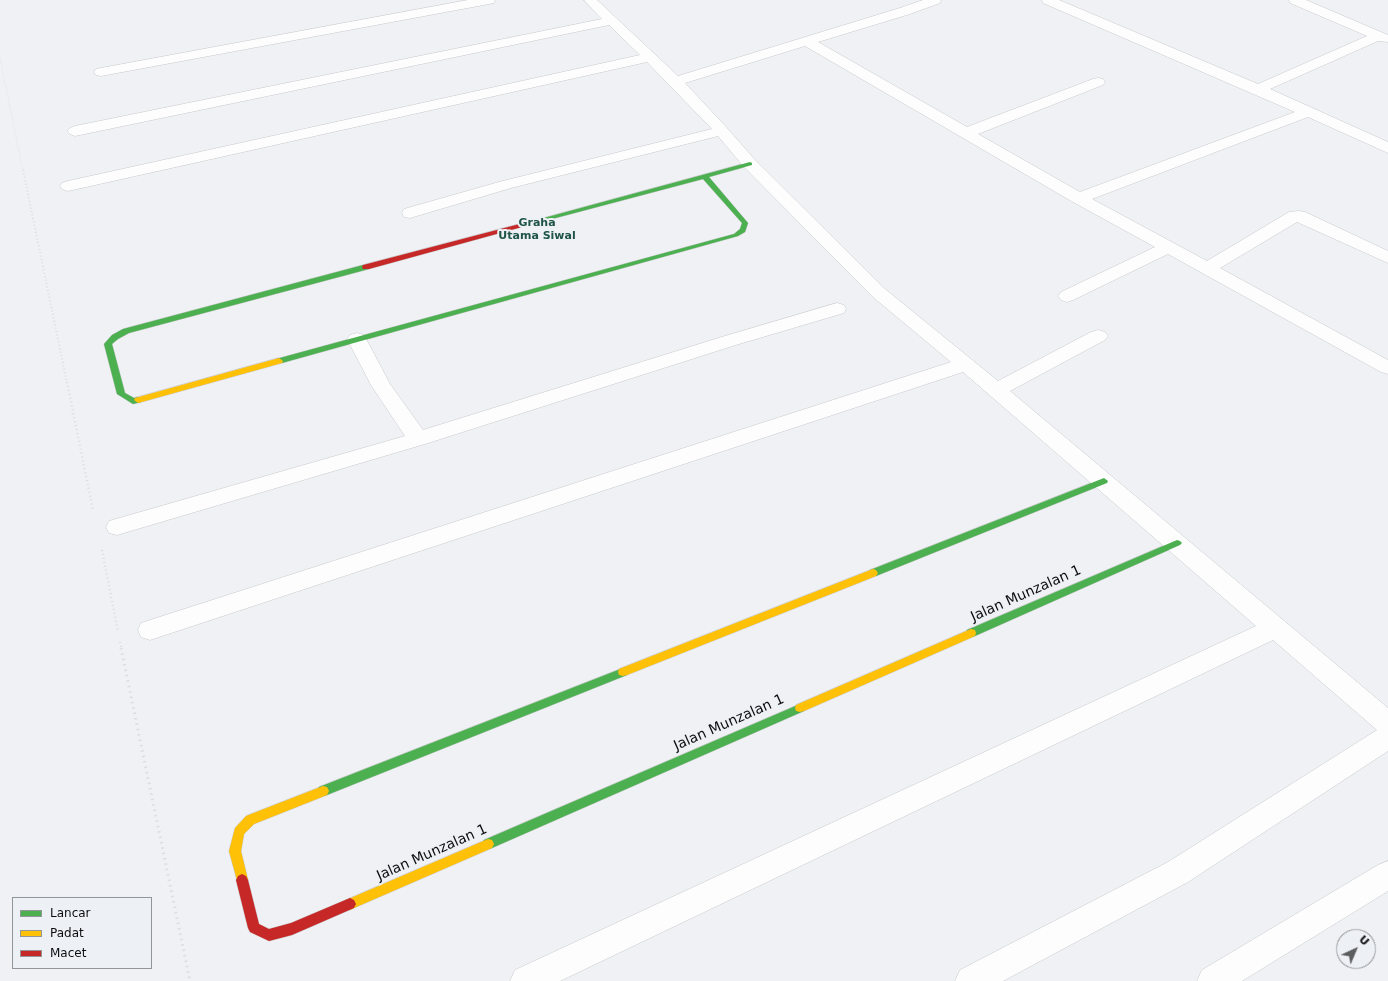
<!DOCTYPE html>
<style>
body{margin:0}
#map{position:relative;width:1388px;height:981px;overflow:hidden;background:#eff1f4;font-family:"DejaVu Sans",sans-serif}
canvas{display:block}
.legend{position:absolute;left:12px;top:897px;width:140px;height:72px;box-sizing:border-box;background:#edf1f6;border:1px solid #939699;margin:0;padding:5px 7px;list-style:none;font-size:12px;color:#0c0d0e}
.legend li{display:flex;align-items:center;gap:8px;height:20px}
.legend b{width:20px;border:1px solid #939699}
.north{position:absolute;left:1336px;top:929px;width:40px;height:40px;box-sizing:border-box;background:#edf1f6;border:1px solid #939699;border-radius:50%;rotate:44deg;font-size:11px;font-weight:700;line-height:16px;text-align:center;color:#0c0d0e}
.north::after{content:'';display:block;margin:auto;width:14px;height:18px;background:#5b5d5e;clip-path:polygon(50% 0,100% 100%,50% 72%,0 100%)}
</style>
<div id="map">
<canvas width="1388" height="981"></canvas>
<ul class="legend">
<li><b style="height:5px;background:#4caf50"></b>Lancar</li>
<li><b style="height:5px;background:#ffc107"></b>Padat</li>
<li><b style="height:5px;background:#c62828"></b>Macet</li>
</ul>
<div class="north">U</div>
</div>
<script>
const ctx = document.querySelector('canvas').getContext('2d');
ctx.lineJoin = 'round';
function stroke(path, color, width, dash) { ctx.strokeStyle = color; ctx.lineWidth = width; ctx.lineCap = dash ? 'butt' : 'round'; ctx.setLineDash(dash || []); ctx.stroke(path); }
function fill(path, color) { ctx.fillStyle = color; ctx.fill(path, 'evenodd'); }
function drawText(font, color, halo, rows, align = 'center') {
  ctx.font = font + ' "DejaVu Sans",sans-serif'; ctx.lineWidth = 4; ctx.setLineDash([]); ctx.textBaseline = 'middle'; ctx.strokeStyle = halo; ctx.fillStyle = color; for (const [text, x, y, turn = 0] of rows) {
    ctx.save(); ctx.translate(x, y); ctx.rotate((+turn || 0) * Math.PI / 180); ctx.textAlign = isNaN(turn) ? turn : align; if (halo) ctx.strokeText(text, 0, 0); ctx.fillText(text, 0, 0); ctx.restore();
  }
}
const pathFar3 = new Path2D(`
 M0,58l23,113`);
const pathFar2 = new Path2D(`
 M23,170l44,213`);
const pathFar1 = new Path2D(`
 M67,382l26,128
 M102,550l16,82
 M120,642l2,7`);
const path = new Path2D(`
 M121,648l69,333`);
const street = new Path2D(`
 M468,0h27l-1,3 -5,1 -388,72 -5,-1 -2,-3 2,-3 5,-1z
 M584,0h13l81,76 222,-68 23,-8h18l-1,3 -30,11 -92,28 149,85 126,-48 5,-1 5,1 2,3 -2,3 -125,49 102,58 215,-80 -252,-109 -1,-3h17l199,84 109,-48 -77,-33 -1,-3h17l82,35v7l-10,-1 -108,48 118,53v11l-80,-36 -216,82 115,62 82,-49 10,-1 6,1 83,39v12l-91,-41 -77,46 168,92v14l-7,-2 -213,-118 -95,46 -6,2 -6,-2 -3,-4 3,-4 94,-45 -82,-45 -268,-156 -120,37 42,45 29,33 129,128 113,92 93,-49 7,-2 7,2 3,4 -3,4 -95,51 378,317v43l-200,131 -185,99h-48l5,-11 208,-108 209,-132 -104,-90 -713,341h-50l5,-11 741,-344 -293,-254 -813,268 -9,-3 -3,-7 3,-7 810,-261 -78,-65 -129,-130 -26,-31 -207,52 -101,30 -6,-1 -2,-4 2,-4 95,-27 213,-53 -65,-67 -579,129 -6,-2 -2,-3 2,-3 6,-2 572,-126 -31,-30 -534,111 -5,-2 -3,-3 3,-3 5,-2 527,-107z
 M837,303l7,2 2,4 -2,4 -105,31 -314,100 -308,91 -8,-2 -3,-6 3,-6 296,-85 -34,-51 -24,-46 3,-4 7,-2 7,2 26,49 33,46 302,-94z
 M1388,861v30l-146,90h-45l5,-11 176,-105z`);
const fast = new Path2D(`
 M750,162l2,1v2l-43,12 39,46 -3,9 -7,4 -456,127h-6l-1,-2 1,-2 458,-125 6,-5 2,-6 -39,-44 -170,45h-4l-1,-1 1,-1z
 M363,265h6l1,2 -1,2 -240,64 -11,6 -6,5 13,49 9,5 4,-1 4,3 -1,2 -8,2 -16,-10 -13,-50 8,-9 11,-6z
 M1104,478l4,3 -1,2 -231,93h-6l-2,-3 2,-3z
 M1177,540l3,1 2,2 -2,2 -205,91 -4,1 -4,-1 -1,-3 1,-3z
 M623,668l4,1 1,3 -1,3 -300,120 -4,1 -4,-1 -2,-4 2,-4z
 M800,704l4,1 1,3 -1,3 -312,137 -4,1 -4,-1 -2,-4 2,-4z`);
const slow = new Path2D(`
 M279,358l4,3 -1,2 -144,40 -4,-3 1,-2z
 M873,569l3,1 2,3 -2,3 -249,99 -4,1 -4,-1 -1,-3 1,-3z
 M971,629l4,1 1,3 -1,3 -171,75 -4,1 -4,-1 -1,-3 1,-3z
 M323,786l4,1 2,4 -2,4 -73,29 -10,10 -3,17 7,29 -2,4 -4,2 -4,-2 -9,-33 6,-23 11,-12z
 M488,839l4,1 2,4 -2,4 -138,60 -4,2 -4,-2 -2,-4 2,-4z`);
const jam = new Path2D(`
 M531,221l3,2 -1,1 -164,45h-6l-1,-2 1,-2z
 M242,874l4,2 2,4 11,44 10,5 22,-6 59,-25 4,2 2,4 -2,4 -62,27 -23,6 -19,-9 -2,-4 -12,-48 2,-4z`);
const farNeighbourhoodnames = [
 ["Graha",537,223],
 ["Utama Siwal",537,236]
];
const nearStreetnames = [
 ["Jalan Munzalan 1",1026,594,-24],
 ["Jalan Munzalan 1",729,723,-24],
 ["Jalan Munzalan 1",432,853,-24]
];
stroke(street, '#c8c9cb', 1);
stroke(fast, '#c8c9cb', 1);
stroke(slow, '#c8c9cb', 1);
stroke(jam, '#c8c9cb', 1);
stroke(pathFar3, '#dcdddd', 1.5, [0.5, 2]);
stroke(pathFar2, '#dcdddd', 2, [1, 2.5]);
stroke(pathFar1, '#dcdddd', 2.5, [1, 3]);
stroke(path, '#dcdddd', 3, [1.5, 4]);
fill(street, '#fdfdfd');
fill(fast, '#4caf50');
fill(slow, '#ffc107');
fill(jam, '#c62828');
drawText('bold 11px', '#205448', '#edf1f6', farNeighbourhoodnames);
drawText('14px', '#0c0d0e', '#edf1f6', nearStreetnames);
</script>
